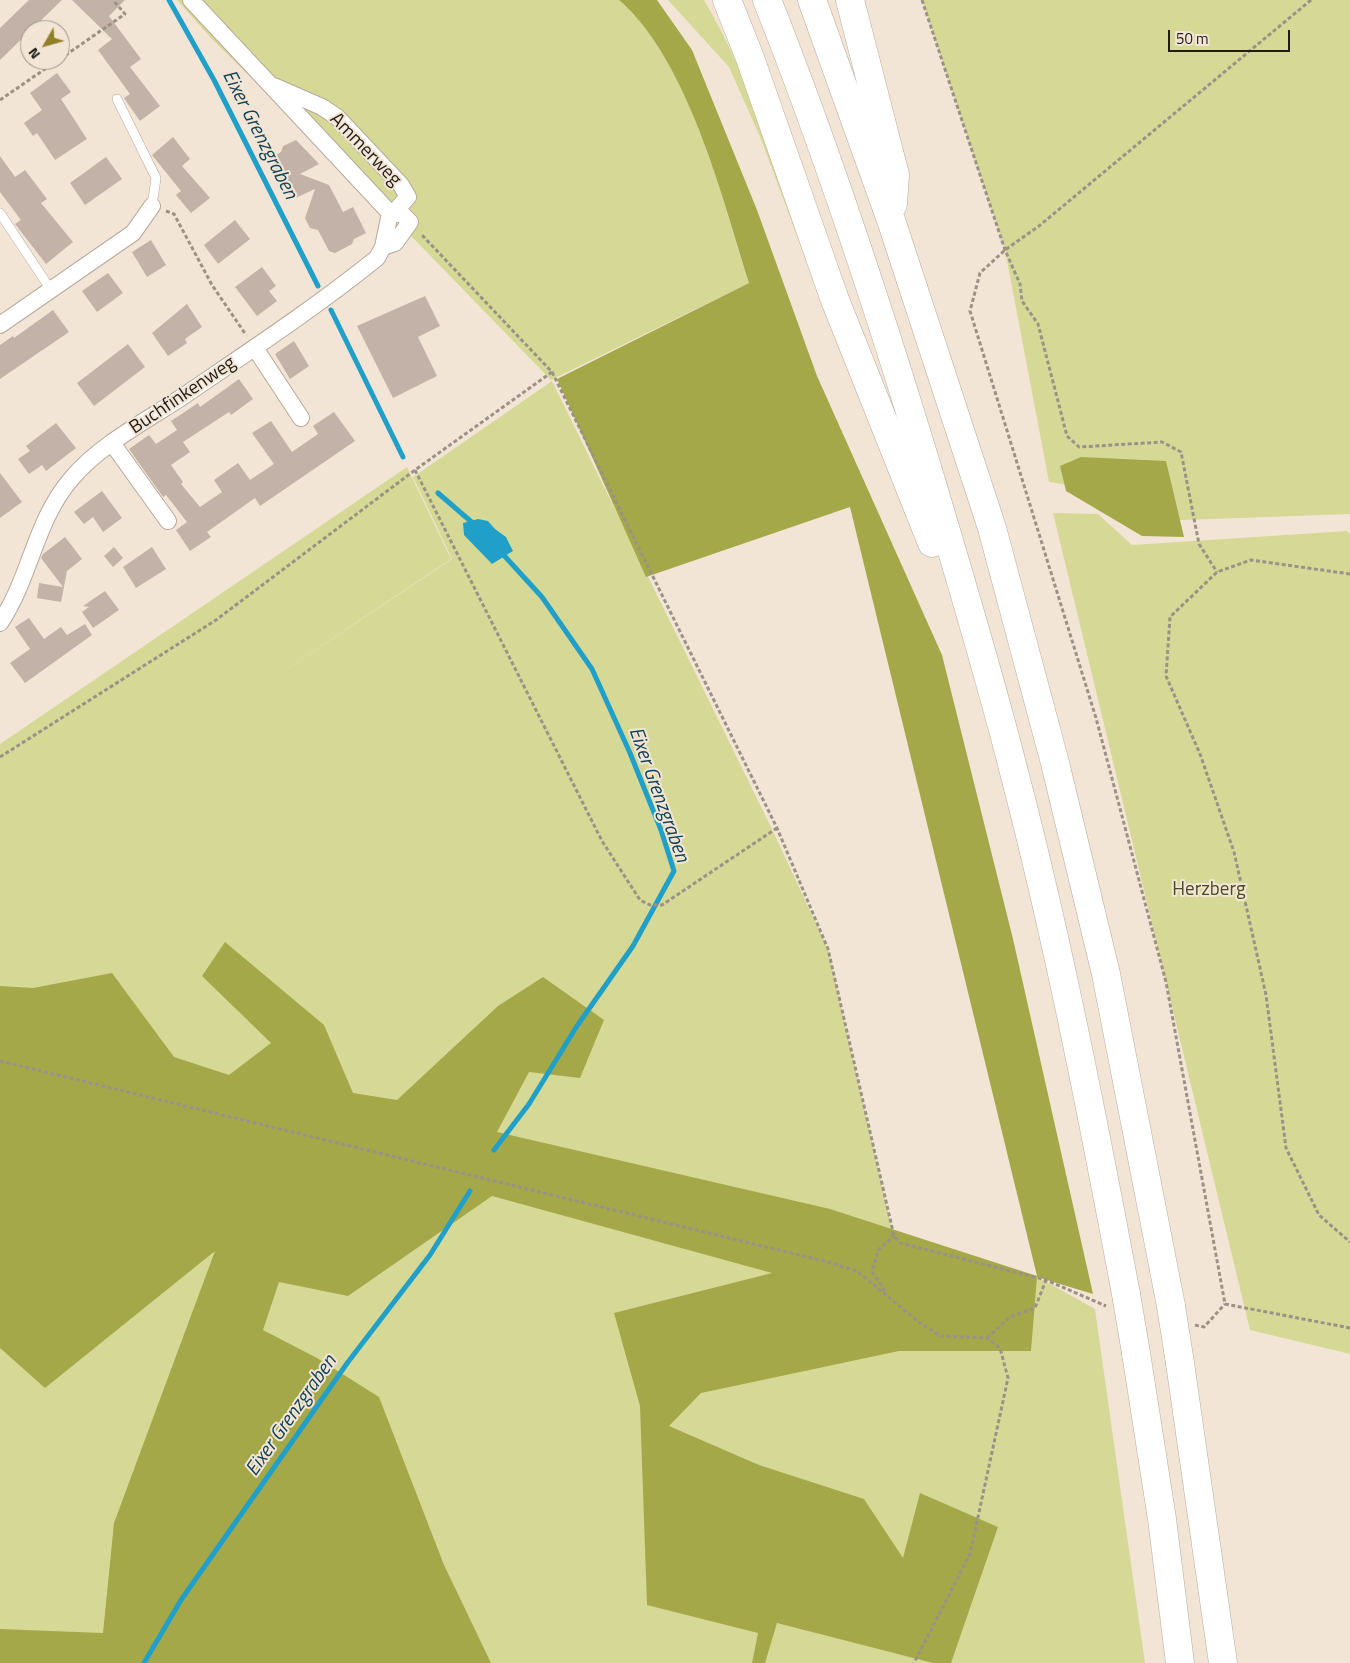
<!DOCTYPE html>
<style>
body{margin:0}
#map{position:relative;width:1350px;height:1663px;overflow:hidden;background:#f3e5d6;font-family:"Titillium Web",sans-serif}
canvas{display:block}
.north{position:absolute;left:20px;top:20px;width:50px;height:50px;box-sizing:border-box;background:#f3e5d6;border:1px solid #9f9589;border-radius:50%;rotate:232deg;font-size:14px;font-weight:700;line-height:20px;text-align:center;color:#201c16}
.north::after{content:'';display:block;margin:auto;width:18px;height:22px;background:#908027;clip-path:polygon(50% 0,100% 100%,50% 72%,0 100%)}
.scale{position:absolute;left:1168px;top:30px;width:122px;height:22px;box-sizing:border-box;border:2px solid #201c16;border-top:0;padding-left:6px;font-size:15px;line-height:18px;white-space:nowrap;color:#201c16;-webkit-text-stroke:4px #f3e5d6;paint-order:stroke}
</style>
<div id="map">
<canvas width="1350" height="1663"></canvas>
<div class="north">N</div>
<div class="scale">50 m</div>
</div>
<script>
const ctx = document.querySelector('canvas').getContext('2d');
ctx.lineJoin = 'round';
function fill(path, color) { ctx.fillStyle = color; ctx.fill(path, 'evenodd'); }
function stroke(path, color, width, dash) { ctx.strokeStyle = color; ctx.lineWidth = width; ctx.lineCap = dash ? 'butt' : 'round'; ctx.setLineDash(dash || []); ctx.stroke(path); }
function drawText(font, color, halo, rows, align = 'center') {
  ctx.font = font + ' "Titillium Web",sans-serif'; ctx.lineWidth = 4; ctx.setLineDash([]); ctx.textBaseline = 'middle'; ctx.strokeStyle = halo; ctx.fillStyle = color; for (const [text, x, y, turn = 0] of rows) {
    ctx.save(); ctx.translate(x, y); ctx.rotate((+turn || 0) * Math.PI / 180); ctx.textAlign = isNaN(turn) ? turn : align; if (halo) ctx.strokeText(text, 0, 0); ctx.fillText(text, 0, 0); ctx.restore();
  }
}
const green = new Path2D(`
 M177,0h442c70,61 102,196 130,283l-198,97 -136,-140 -204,-202z
 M668,0h36c48,81 76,174 110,262l-7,1 -46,-124 -32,-72z
 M922,0h428v514l-194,7 -36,-28 -71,-11 -44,-232z
 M552,381l219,446 57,122 66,289 5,6 146,37 50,28 50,354h-1145v-919l407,-277 44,92 -219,147 220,-147 -39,-82z
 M1053,513l45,1 34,31 215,-14 3,4v819l-100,-24z`);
const forest = new Path2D(`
 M619,0h38l35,50 65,160 60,166 125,279 71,284 80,355 -56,-17 -6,74h-132l-198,42 -32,33 90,39 105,34 39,59 17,-65 78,34 -47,136h-18l-156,-40 -12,40h-13l6,-30 -111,-28 -7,-199 -26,-93 158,-40 -280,-77 -144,100 -69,-14 -16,48 54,28 62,39 65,168 47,98h-491v-34l103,4 11,-110 101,-272 -170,137 -45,-40v-362l33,2 79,-15 62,84 55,18 42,-32 -69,-67 23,-34 99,83 29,68 44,7 101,-94 45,-29 61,43 -24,58 -51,-6 -32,60 333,77 207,67 -187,-769 -204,70 -89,-198 192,-96c-27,-86 -61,-223 -130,-283z
 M1081,457l85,4 18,76 -42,-1 -76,-45 -6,-25z`);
const water = new Path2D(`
 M478,519l10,2 7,8 11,8 7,14 -21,13 -28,-29 -1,-12z`);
const stream = new Path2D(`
 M169,0l45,80 104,206
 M331,310l72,147
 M438,493l37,32
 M494,1150l35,-46 48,-78 56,-80 41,-75 -13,-41 -31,-77 -38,-84 -50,-72 -42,-46
 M144,1663l37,-63 167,-238 82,-107 40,-64`);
const building = new Path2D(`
 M29,0h33l-62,60v-32z
 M72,0h53l-16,16 32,43 -11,8 30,39 -20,15 -16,-23 6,-4 -32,-44 14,-11z
 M57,73l14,19 -10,7 26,40 -32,21 -18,-27 -4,3 -9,-13 18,-13 -12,-17z
 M173,137l17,22 -8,7 28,32 -19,15 -15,-18 5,-4 -29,-36z
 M296,140l23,24 -19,10 29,11 14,27 10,-5 13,26 -12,6 -2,5 -17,9 -6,-2 -11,-21 -8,-2 -5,-10 10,-29 -24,11 -21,-42 11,-6 2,-6z
 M0,156l15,21 10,-7 22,29 -6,4 32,39 -27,22 -31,-40 6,-4 -21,-28z
 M106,157l16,22 -37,26 -15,-22z
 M235,220l15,19 -32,25 -14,-19z
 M151,240l15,25 -19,12 -15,-25z
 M262,267l14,19 -7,5 8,10 -20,15 -22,-29z
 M108,273l15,20 -26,19 -15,-21z
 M425,296l15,30 -22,11 19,39 -44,22 -36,-72z
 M187,304l15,23 -17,12 2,4 -19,13 -16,-23z
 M53,310l16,22 -69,47v-34l13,-9 1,2z
 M294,341l15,25 -19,13 -15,-25z
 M128,344l17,23 -51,39 -17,-23z
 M239,379l14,20 -22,16 -2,-3 -46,30 7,10 -19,13 12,17 -2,2 19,23 22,-15 -8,-12 24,-17 12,17 24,-16 -22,-31 19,-12 21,31 26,-18 -5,-8 21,-14 21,29 -95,65 -5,-8 -48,34 4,5 -21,14 -14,-21 11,-8 -21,-27 -3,2 -34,-48 20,-14 7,9 21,-14 -6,-9 27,-18 2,4z
 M56,423l20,25 -30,23 -4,-6 -13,9 -11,-15 12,-8 -4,-5z
 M0,473l22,29 -22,16z
 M102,491l20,27 -19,14 -10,-15 -9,7 -10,-12z
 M65,537l17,22 -15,12 -6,31 -24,-4 2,-15 24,4 -22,-29 2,-4z
 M114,547l9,11 -10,9 -9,-11z
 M152,547l14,22 -30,19 -13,-21z
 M105,591l14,19 -26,18 -11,-16 7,-5 -6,-1z
 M29,618l15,21 17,-12 6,8 18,-11 7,11 -67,48 -15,-20 20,-14 -15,-22z`);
const path = new Path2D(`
 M922,0l83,250 15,34 2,17 16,23 29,112 12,11 83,-5 19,10 18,92 18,28
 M1311,0l-272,226 -34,24 -25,23 -10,38 126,407 70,264 59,322 125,24
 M60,59l65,-45 -12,-14
 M0,100l58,-40
 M166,211l8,3 38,71 34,50
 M552,372l225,456 51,121 66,287 6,7 146,37 60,26
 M415,470l187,371 38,59 10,5h12l115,-77
 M1350,574l-99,-14 -34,12 -47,45 -4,59 34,78 34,98 32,143 20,153 33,67 31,27
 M0,757l216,-137 199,-150 137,-98 -131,-138
 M0,1061l824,200 33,10 63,52 21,13 46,2 13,10 8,30 -38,176 -56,109
 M885,1291l-13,-19 6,-22 16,-14
 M1195,1325l9,2 21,-23
 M987,1338l23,-21 25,-9 11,-28`);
const lane = new Path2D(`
 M117,99l39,79 -4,28
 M0,213l51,77`);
const street = new Path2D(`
 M191,0l199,213 7,1v-5l11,-12 -7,-12 -64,-68 -15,-10 -48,-21
 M383,247l7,-34
 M0,325l133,-92 19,-27
 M255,348l46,70
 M112,443l56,78
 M0,623c31,-46 35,-103 72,-145 29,-34 74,-57 110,-81 66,-45 133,-89 195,-139l6,-11 12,-4 15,-21 -13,-13`);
const highway = new Path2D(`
 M727,0l23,58 85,242 97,243
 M767,0c61,153 112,309 160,467 30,101 61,202 87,305 45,172 79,347 112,522
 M812,0l79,220 101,308 63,235 51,211 65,332
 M850,0l45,175 -2,29
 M1136,1353l26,166 18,144
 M1180,1363l43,300`);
const highwayBridge = new Path2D(`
 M1126,1294l10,59
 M1171,1306l9,57`);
const streetNames = [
 ["Ammerweg",365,150,46],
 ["Buchfinkenweg",183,396,-34]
];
const parkNames = [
 ["Herzberg",1209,890]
];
const waterNames = [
 ["Eixer Grenzgraben",259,135,63],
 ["Eixer Grenzgraben",658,795,70],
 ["Eixer Grenzgraben",292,1416,-55]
];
fill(green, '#d6d996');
fill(forest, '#a5a848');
fill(water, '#20a0c9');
stroke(stream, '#20a0c9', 5);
fill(building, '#c2b2a7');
stroke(lane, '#b6a99b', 10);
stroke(street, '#b6a99b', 18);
stroke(highway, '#b6a99b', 29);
stroke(path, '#9b9186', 3, [4, 2.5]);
stroke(lane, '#fff', 9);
stroke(street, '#fff', 16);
stroke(highway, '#fff', 28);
stroke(highwayBridge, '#b6a99b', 29, []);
stroke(highwayBridge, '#fff', 28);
drawText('19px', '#201c16', '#f3e5d6', streetNames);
drawText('19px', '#494b22', '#f3e5d6', parkNames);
drawText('italic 20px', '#114355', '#f3e5d6', waterNames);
</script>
